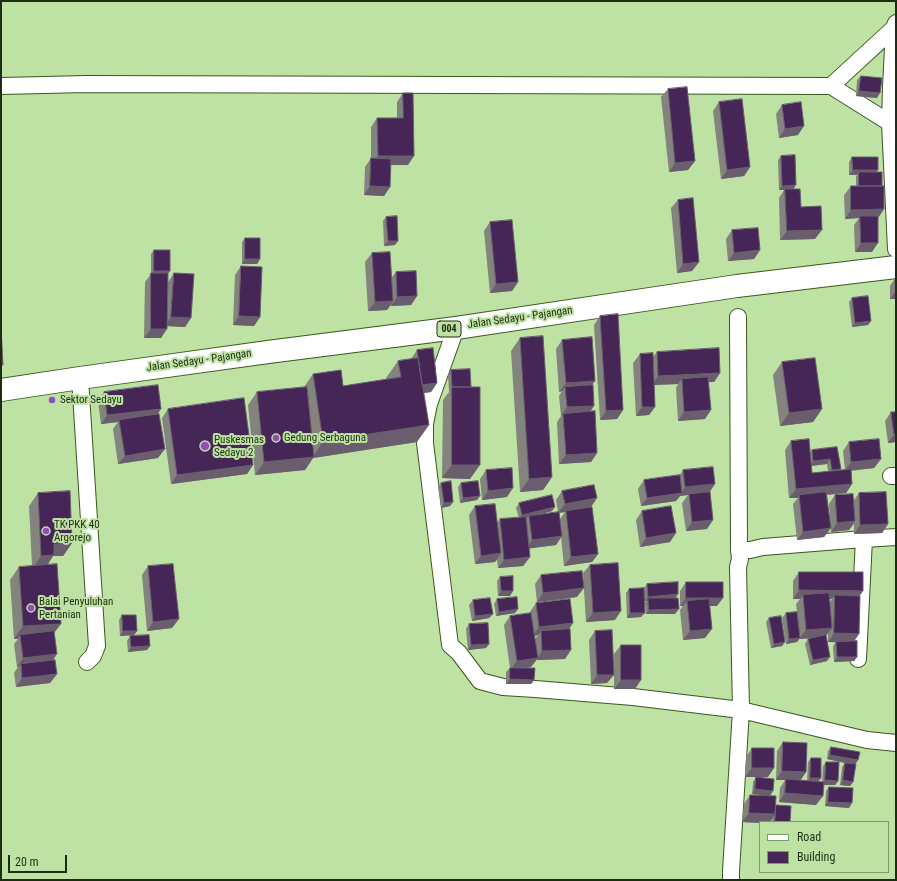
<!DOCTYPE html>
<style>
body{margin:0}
#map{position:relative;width:897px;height:881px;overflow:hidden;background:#bee2a3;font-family:"Roboto Condensed",sans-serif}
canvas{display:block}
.frame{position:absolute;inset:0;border:2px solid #1f2c14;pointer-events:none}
.legend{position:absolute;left:759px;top:821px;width:130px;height:52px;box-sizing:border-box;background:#bee2a3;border:1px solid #7e996a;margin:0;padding:5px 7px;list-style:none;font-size:12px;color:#1f2c14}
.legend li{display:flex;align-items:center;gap:8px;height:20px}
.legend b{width:20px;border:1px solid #7e996a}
.scale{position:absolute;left:8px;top:855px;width:59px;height:18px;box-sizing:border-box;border:2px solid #1f2c14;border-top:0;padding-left:5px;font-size:12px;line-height:14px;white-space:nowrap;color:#1f2c14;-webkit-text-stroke:3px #bee2a3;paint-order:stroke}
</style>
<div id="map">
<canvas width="897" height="881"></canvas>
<div class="frame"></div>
<ul class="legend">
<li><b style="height:5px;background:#fff"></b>Road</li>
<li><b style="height:11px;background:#462557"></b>Building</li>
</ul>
<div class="scale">20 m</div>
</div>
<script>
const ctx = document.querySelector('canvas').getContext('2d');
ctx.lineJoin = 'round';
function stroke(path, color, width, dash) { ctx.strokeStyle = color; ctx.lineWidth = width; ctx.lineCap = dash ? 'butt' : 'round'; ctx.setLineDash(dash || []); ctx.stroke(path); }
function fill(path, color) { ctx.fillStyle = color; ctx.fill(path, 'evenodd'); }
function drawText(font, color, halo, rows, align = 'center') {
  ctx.font = font + ' "Roboto Condensed",sans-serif'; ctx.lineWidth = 4; ctx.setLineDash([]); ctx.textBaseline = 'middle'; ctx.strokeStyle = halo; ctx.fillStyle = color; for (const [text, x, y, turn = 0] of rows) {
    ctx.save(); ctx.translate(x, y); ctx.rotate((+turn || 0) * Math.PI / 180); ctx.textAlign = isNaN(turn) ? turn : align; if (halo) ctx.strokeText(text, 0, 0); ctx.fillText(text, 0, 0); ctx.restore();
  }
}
const street = new Path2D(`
 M896,23l-2,5 -3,59 -1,36 6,126
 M1,86l86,-2 744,2 59,37
 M831,86l63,-58
 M456,328l-27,76 -4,20v19l25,202 9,8 21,28 23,6 32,2 98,8 108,13 126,30 29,3
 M80,378l17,268 -4,10 -6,6
 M891,476h5
 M739,550h11l13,-3 101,-8 32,-2
 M858,659l6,-120
 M731,880v-9l10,-161 -3,-143 2,-8 -1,-9 -1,-233`);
const primary = new Path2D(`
 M1,390l79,-12 188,-26 188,-24 281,-42 159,-19`);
const wall = new Path2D(`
 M861,76l16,22 -21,-2 1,-16z
 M668,89l27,72 -7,9 -19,2 -8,-75z
 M403,93l5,72h-18v22l-6,9 -20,-1 1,-28 6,-9v-31l6,-9h20v-16z
 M719,102l31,65 -6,9 -23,3 -8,-68z
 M782,105l16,30 -19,3 -3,-24z
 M781,156l20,51 14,32 -35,1 -1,-42 5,-8h-5l-1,-30z
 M852,157l25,15 5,14 2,23 -6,9 -6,34h-17l-1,-27 5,-7 -14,1 -1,-24 7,-9h5v-9l1,-2h-8v-13z
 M678,200l21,62 -7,9 -15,2 -6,-65z
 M386,217l9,28 -11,1 -1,-25z
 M490,222l28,60 -6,9 -22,2 -6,-62z
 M732,230l28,20 -6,9 -26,2 -2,-22z
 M245,238l15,21 -3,5h-15v-22z
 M154,250l14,24v8l6,-9 17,45 -6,9 -18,-1 -6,12h-17l1,-56 6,-8v-20z
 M372,253l20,24 4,-5 21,24 -6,9 -20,1v-1l-4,5 -19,1 -3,-49z
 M241,266l19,51 -6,9 -21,-1 2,-50z
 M896,277v22h-6v-13z
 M852,298l19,23 -3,4 -16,2 -3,-25z
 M600,316l23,94 -6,9 -17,1 -6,-95z
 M520,338l32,139 -9,13 -23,2 -9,-141z
 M562,340l30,46 -2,26 7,41 -6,9 -32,2 -2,-42 4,-6 -2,-20 3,-5 -3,1 -3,-43z
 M417,350l20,33 -6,9 -7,1 -7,49 -104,16 -8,12 -50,5 -7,-70 9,-13 47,-5 9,-13 30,12 43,-7v-1l12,-17 13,-2z
 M657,352l63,21 -6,9h-5l-4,37 -27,2 -2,-33 2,-4 -24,1 1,22 -6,8 -13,1 -3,-53 7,-9 13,3z
 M782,362l40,47 -9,13 -33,4 -7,-51z
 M451,370l19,109 -28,-1 1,-78 6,-8 -1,-17z
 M104,392l53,22 1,44 -40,6 -5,-35 5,-7 -17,2 -3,-23z
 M168,409l85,56 -6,9 -76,10 -9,-66z
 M891,412l5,30 -8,1 -3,-22z
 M791,441l19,12 2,-3 25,-3 4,22 -1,1h5l-2,-19 6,-9 32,17 -7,9 -23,3 1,13 -6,9 -19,2 4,33 -7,9 -27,3 -4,-36 5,-6h-9l-4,-48zM827,464l1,7 -16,2 -1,-7z
 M486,470l21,27 -25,3 -2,-21z
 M683,470l27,22 -3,37 -21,2 -4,-28 6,-8 -8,1 -4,5 -35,5 -3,-17 6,-9 36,-5z
 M441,483l12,19 -3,4 -9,2 -3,-21z
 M461,483l16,17 -17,3 -2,-16z
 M562,491l29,16 -8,2 15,45 -6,8 -28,4 -3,-29 -5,8 -27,3 1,9 -7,9 -25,2 -1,-8 -2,2 -20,2 -6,-49 6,-9 22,17 3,-4 19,-1 -3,-10 3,-5 33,8 -14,4 20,-3 -2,-12zM565,512l-5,7 -1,-6z
 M38,493l34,50 -9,13h-10l-6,9 7,68 -1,27 4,14 -7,9 -34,4 -2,-14 4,-6h-1l-3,-23 4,-5h-4l-4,-59 9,-13 13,-1 -3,-60z
 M859,493l29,31 -6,9 -28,1v-10l-5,6 -18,2 -2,-28 6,-9 19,5z
 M642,511l28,31 -30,5 -4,-27z
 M590,565l25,55 -29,2 -3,-49z
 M148,566l24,62 -25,3 -5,-56z
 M799,572l60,24 -5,45 3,16 -3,4 -20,1 -1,-16 3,-4h-8v-9l-2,3 1,25 -17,4 -5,-21 3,-5 5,-1 -14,1 -2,3 -11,2 -4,-26 4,-5 11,-1 -1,-8 4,-5h-7v-18zM829,599h3l-3,4z
 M541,575l36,22 -40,5 -2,-18z
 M500,577l10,19h-12l-1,-15z
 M686,582l31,24h-8l-4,32 -22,2 -3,-30 3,-4h-3v-15z
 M647,584l29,14 -1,16h-29l-1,-11 1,-2h-2l-3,16 -14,1 -1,-25 3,-4 15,-1z
 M497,599l21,10 -3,4 -19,3 -2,-12z
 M473,600l20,14 -4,4 -17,3 -3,-16z
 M536,603l37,20 -5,6 -3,30 -29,1 -5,7 -5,1 8,12 -3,4h-25v-12l4,-4 -6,-43 6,-9 20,-2v-2zM538,635l-3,4v-3z
 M122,615l15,16 -3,4 -14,1 -1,-16z
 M769,618l16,24 -3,4 -11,2 -5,-26z
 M469,624l20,20 -3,4 -18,2 -2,-21z
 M595,631l12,52 -16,1 -2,-44z
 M130,636l20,10 -3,4 -19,2 -1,-11z
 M621,645l14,44h-21v-35z
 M783,742l23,30 -6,8 7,1 1,-19 3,-4 10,20 -3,4h4l1,-16 3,-4 12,19 -3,4h-11l-8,20 -37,-3 1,-14 5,-8h-9l1,-29z
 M831,747l24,17 -2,18 -3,4 -10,-1 2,-18 3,-4 -18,-4 1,-8z
 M752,748l16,29h-11l13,19 -18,-2 1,-12 3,-5h-11l1,-20z
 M829,787l20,21 -24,-2 1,-15z
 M750,795l26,10 14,17h-18v-3l-2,3h-10v1l-18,-1 2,-18z`);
const shadedWall = new Path2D(`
 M859,91l21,2 -3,5 -21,-2z
 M804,126l-6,9 -19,3 6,-9z
 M378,156h36l-6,9h-37z
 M695,161l-7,9 -19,2 6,-9z
 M750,167l-6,9 -23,3 6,-9z
 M853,170h25l-3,4 -16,-2 -2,3h-8z
 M796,185l-3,5 -8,-1 -1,1h-5l3,-4z
 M370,186l20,1 -6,9 -20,-1z
 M884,209l-6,9 -18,-2 -1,2 -14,1 6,-9z
 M822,230l-7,9 -35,1 7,-9z
 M388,241h10l-3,4 -11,1z
 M861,243h17l-6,9h-17z
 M760,250l-6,9 -26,2 6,-8z
 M245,259h15l-3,5h-15z
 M699,262l-7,9 -15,2 6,-9z
 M154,271h16l-3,4 -16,1z
 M518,282l-6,9 -22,2 6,-9z
 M896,291v8h-6z
 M417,296l-6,9 -20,1 6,-9z
 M393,301l-6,9 -19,1 7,-9z
 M239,316l21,1 -6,9 -21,-1z
 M171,317l20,1 -6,9 -20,-1z
 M871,321l-3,4 -16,2 3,-4z
 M151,329h16l-6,9h-17z
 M720,373l-6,9 -32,1v-4l-4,5 -26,1 6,-9z
 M595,381l-6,8 -24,-2 -3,4 -3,1 7,-9z
 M437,383l-6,9 -16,2 6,-9z
 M594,406l-6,9 -25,-1 -2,2 6,-9z
 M642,407h13l-6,8 -13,1z
 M161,409l-6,9 -36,2 -1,2 -17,2 6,-9z
 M822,409l-9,13 -33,4 9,-13z
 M623,410l-6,9 -17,1 6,-9z
 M711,410l-6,9 -27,2 6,-9z
 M429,425l-12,17 -104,16 -8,12 -50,5 9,-13 49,-5 10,-16z
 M894,434h2v8l-8,1z
 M165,449l-7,9 -40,6 7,-8z
 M597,453l-6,9 -32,2 7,-9z
 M830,459l-3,5 -17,2 3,-5z
 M881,459l-7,9 -29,3 6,-9z
 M253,465l-6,9 -76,10 6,-9z
 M452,465h28l-10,14 -28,-1z
 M552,477l-9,13 -23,2 9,-13z
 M715,484l-6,9 -20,1 -1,1 -8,1 -4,5 -35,5 6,-8 34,-5 4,-6z
 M852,484l-6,9 -47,4v-2l-1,3h-9l7,-9z
 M513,488l-6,9 -25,3 6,-9z
 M480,496l-3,4 -17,3 3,-5z
 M597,498l-6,9 -25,4 -1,1 -7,1 7,-9z
 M453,502l-3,4 -9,2 3,-5z
 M555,507l-3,4 -23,6v-1l-1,1 -9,3 3,-5z
 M713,520l-6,9 -21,2 6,-9z
 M855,521l-6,9 -18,2 6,-9z
 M888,524l-6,9 -28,1 6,-9z
 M831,528l-7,9 -27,3 6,-8z
 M676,533l-6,9 -30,5 6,-9z
 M562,536l-6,9 -30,4 6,-9z
 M72,543l-9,13h-10l-8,13h-13l9,-13 13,-12z
 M501,553l-6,9 -20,2 6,-8z
 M598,554l-6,8 -28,4 7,-9z
 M530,557l-7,9 -25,2 6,-8z
 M584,588l-7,9 -40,5 6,-9z
 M799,590l64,1 -6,9 -22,-5 -3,4h-29v-4l-3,4h-7z
 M501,591h12l-3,5h-12z
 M678,594l-3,5 -27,-1 -2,3h-2l4,-4z
 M686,598h37l-6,8h-30v-5l-4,5h-3z
 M518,609l-3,4 -19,3 3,-4z
 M679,609l-4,5h-29l3,-4z
 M621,611l-6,9 -29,2 7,-9z
 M630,613h15l-4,4 -14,1z
 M493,614l-4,4 -17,3 3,-5z
 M179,619l-7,9 -25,3 6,-9z
 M573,623l-6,9 -26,-1 -3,4 -5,1 6,-9z
 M61,624l-10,13 -31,-2 -2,4h-4l9,-13z
 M832,628l-7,9 -26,2 7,-9z
 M712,629l-7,9 -22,2 7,-9z
 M123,631h14l-3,4 -14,1z
 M834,633l25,1 -6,9 -25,-1z
 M800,638l-3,4 -11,2 3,-5z
 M785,642l-3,4 -11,2 3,-4z
 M489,644l-3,4 -18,2 3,-5z
 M150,646l-3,4 -19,2 3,-5z
 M571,650l-6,9 -29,1 6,-9z
 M57,654l-6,9 -30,1 -3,3h-1l6,-9z
 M830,657l-3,4 -17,4 3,-5z
 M837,657h20l-3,4 -20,1z
 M538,658l-7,9 -21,3 7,-9z
 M57,674l-7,9 -34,4 6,-9z
 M597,675h17l-7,8 -16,1z
 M510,679l24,1 -3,4h-25z
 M621,680h20l-6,9h-21z
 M830,755l28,5 -3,5 -28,-6z
 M752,768h22l-6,9h-23z
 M782,771l24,1 -6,9 -14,-2 -1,1h-9z
 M810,778h11l-4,5h-10z
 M825,780l13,1 -3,4h-13z
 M843,780l10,2 -3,4 -10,-1z
 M755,789l18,2 -3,5 -18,-2z
 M785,793l38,3 -7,9 -37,-3z
 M828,802l24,1 -3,5 -24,-2z
 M749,813l26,1 -5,8h-10v1l-18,-1z`);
const building = new Path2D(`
 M861,76l21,2 -2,15 -21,-2z
 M687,87l8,74 -20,2 -7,-74z
 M403,93h10l1,63h-36l-1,-38h26z
 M742,99l8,68 -23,3 -8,-68z
 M801,102l3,24 -19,3 -3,-24z
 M795,155l1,30 -14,1 -1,-30z
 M852,157h26v13h-25z
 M371,158l20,1 -1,28 -20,-1z
 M859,172h23v14h-23z
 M851,186h33v23l-33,1z
 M785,189h15l1,18 20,-1 1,24 -35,1z
 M693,198l6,64 -16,2 -5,-64z
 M397,216l1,25h-10l-2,-24z
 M860,216h18v27h-17z
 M512,220l6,62 -22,2 -6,-62z
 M758,228l2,22 -26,3 -2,-23z
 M245,238h15v21h-15z
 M154,250h16v21h-16z
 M390,252l3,49 -18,1 -3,-49z
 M241,266l21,1 -2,50 -21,-1z
 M416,271l1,25 -20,1 -1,-25z
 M151,273h17l-1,56h-16z
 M174,273l20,1 -3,44 -20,-1z
 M868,296l3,25 -16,2 -3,-25z
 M618,314l5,96 -17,1 -6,-95z
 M1,327l2,38h-2z
 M543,336l9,141 -23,2 -9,-141z
 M592,337l3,44 -29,2 -4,-43z
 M433,348l4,35 -15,2 -5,-35z
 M719,348l1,25 -62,3 -1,-24z
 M653,353l2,54h-13l-2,-53z
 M418,358l11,67 -106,16 -10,-67 28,-4 2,16 58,-9 -3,-16z
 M815,358l7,51 -33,4 -7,-51z
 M470,369l1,18h-19v1l-1,-18z
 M708,377l3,33 -27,2 -2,-33z
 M158,385l3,24 -54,6 -3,-23z
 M593,385l1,21 -27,1 -2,-20z
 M307,387l7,70 -50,5 -7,-70z
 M452,387h28v78h-28z
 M244,398l9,67 -76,10 -9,-66z
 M595,411l2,42 -31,2 -3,-41z
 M891,412h5v22h-2z
 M159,414l6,35 -40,7 -6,-36z
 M809,439l3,34 39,-4 1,15 -56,5 -5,-48z
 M879,439l2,20 -30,3 -2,-20z
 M837,447l4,22 -9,1 -2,-11 -17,2 -1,-11z
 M713,467l2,17 -30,3 -2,-17z
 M512,468l1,20 -25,3 -2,-21z
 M680,475l2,18 -35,5 -3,-18z
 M451,481l2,21 -9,1 -3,-20z
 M478,481l2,15 -17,2 -2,-15z
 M594,485l3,13 -32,6 -3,-13z
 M70,491l2,52 -18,1v11l-13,1 -3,-63z
 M710,492l3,28 -21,2 -3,-28z
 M826,492l5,36 -28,4 -4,-37z
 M886,492l2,32 -28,1 -1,-32z
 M853,494l2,27 -18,2 -2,-28z
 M552,495l3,12 -33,8 -3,-12z
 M495,504l6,49 -20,3 -6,-50z
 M671,506l5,27 -30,5 -4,-27z
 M592,507l6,47 -27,3 -5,-46z
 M559,512l3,24 -30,4 -3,-24z
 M526,517l4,40 -26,3 -4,-41z
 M618,563l3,48 -28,2 -3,-48z
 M57,564l4,60 -38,2 -4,-59z
 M173,564l6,55 -26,3 -5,-56z
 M582,571l2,17 -41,5 -2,-18z
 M799,572h64v19l-64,-1z
 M513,576v15h-12l-1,-14z
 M678,582v12l-30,3 -1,-13z
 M686,582h37v16h-37z
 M644,588l1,25h-15l-1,-24z
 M829,593l3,35 -26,2 -3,-35z
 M835,595l25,1 -1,38 -25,-1z
 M517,597l1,12 -19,3 -2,-13z
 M490,598l3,16 -18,2 -2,-16z
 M648,598h30l1,11 -30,1z
 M570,599l3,24 -34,4 -3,-24z
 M709,599l3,30 -22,2 -3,-30z
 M797,612l3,26 -11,1 -3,-26z
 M531,613l7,45 -21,3 -7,-45z
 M122,615h14l1,16h-14z
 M781,616l4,26 -11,2 -5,-26z
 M488,623l1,21 -18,1 -2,-21z
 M570,629l1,21 -29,1 -1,-20z
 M612,630l2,45h-17l-2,-44z
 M54,631l3,23 -34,4 -3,-23z
 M149,635l1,11 -19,1 -1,-11z
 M826,635l4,22 -17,3 -5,-21z
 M857,641v16h-20l-1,-15z
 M621,645h20v35h-20z
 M55,660l2,14 -35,4 -1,-14z
 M510,668h25l-1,12 -24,-1z
 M783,742l24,1 -1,29 -24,-1z
 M831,747l29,5 -2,8 -28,-5z
 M752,748h22v20h-22z
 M811,758h10v20h-11z
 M826,762h13l-1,19 -13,-1z
 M845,763l11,1 -3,18 -10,-2z
 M756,777l18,2 -1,12 -18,-2z
 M786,779l38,3 -1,14 -38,-3z
 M829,787l24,1 -1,15 -24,-1z
 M750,795l26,1 -1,18 -26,-1z
 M776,805l15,1 -1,16h-15z`);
const markers = [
 [52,400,4,"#964bbd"],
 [276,438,4,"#964bbd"],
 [205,446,5,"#964bbd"],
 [46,531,4,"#964bbd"],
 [31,608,4,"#964bbd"]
];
const shields = [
 [449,329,24]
];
const shieldNames = [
 ["004",449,329]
];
const streetNames = [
 ["Jalan Sedayu - Pajangan",520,318,-8],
 ["Jalan Sedayu - Pajangan",199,361,-8]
];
const poiNames = [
 ["Sektor Sedayu",60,400],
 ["Gedung Serbaguna",284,438],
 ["Puskesmas",214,440],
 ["Sedayu 2",214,453],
 ["TK PKK 40",54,525],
 ["Argorejo",54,538],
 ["Balai Penyuluhan",39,602],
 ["Pertanian",39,615]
];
stroke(street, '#39581d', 18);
stroke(primary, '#39581d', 24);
stroke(street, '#fff', 16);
stroke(primary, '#fff', 22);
fill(wall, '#82847d');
fill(shadedWall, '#6a5e6e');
fill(building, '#462557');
stroke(building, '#6a5e6e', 1);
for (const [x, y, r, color] of markers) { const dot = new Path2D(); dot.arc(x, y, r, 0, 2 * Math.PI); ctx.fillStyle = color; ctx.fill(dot); stroke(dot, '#bee2a3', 1.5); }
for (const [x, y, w] of shields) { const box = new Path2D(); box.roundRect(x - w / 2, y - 8, w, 16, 3); ctx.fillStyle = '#bee2a3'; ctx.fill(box); stroke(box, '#1f2c14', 1); }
drawText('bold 10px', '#1f2c14', null, shieldNames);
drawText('11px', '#1f2c14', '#bee2a3', streetNames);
drawText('11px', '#1f2c14', '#bee2a3', poiNames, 'left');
</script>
